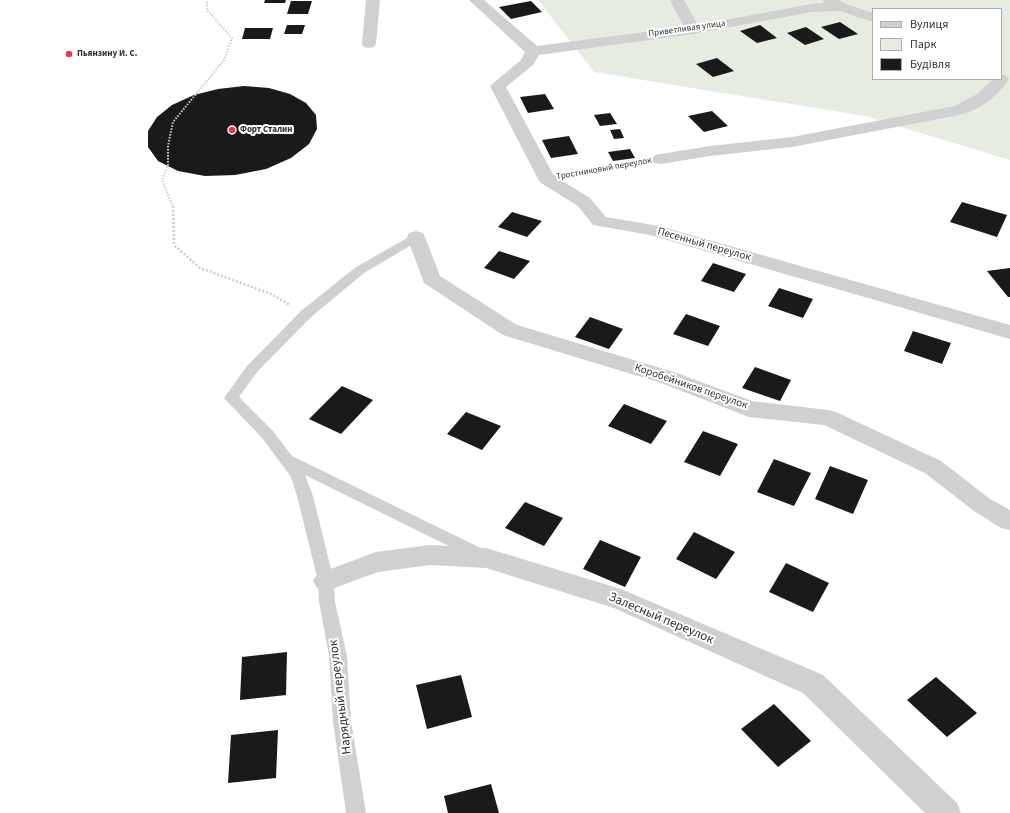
<!DOCTYPE html>
<meta charset="utf-8">
<style>
body{margin:0}
#map{position:relative;width:1010px;height:813px;overflow:hidden;background:#fff;font-family:"Source Sans 3",sans-serif}
canvas{display:block}
.legend{position:absolute;left:872px;top:8px;width:130px;height:72px;box-sizing:border-box;background:#fff;border:1px solid #adadad;margin:0;padding:5px 7px;list-style:none;font-size:12px;color:#333}
.legend li{display:flex;align-items:center;gap:8px;height:20px}
.legend b{width:20px;border:1px solid #adadad}
</style>
<div id="map">
<canvas width="1010" height="813"></canvas>
<ul class="legend">
<li><b style="height:5px;background:#d0d0d0"></b>Вулиця</li>
<li><b style="height:11px;background:#e6ecdf"></b>Парк</li>
<li><b style="height:11px;background:#1a1a1a"></b>Будівля</li>
</ul>
</div>
<script>
const ctx = document.querySelector('canvas').getContext('2d');
ctx.lineJoin = 'round';
function fill(path, color) { ctx.fillStyle = color; ctx.fill(path, 'evenodd'); }
function stroke(path, color, width, dash) { ctx.strokeStyle = color; ctx.lineWidth = width; ctx.lineCap = dash ? 'butt' : 'round'; ctx.setLineDash(dash || []); ctx.stroke(path); }
function drawText(font, color, halo, rows, align = 'center') {
  ctx.font = font + ' "Source Sans 3",sans-serif'; ctx.lineWidth = 4; ctx.setLineDash([]); ctx.textBaseline = 'middle'; ctx.strokeStyle = halo; ctx.fillStyle = color; for (const [text, x, y, turn = 0] of rows) {
    ctx.save(); ctx.translate(x, y); ctx.rotate((+turn || 0) * Math.PI / 180); ctx.textAlign = isNaN(turn) ? turn : align; if (halo) ctx.strokeText(text, 0, 0); ctx.fillText(text, 0, 0); ctx.restore();
  }
}
const green = new Path2D(`
 M538,0h472v160l-145,-44 -271,-44zM873,9h128v70h-128z`);
const building = new Path2D(`
 M265,0h21l-1,3h-21z
 M291,1h21l-4,13h-21z
 M531,1l11,11 -31,7 -12,-12z
 M840,22l18,12 -19,5 -18,-12z
 M287,25h18l-3,9h-18z
 M760,25l17,13 -20,5 -17,-12z
 M806,27l18,12 -19,6 -18,-12z
 M245,28h28l-3,11h-28z
 M717,58l17,13 -21,6 -17,-13z
 M244,86l25,2 21,6 16,9 10,12 1,14 -8,15 -18,14 -25,11 -31,6 -30,1 -27,-5 -20,-10 -10,-14v-16l9,-14 15,-12 22,-10 24,-6z
 M545,94l9,15 -26,4 -8,-16z
 M712,111l16,15 -24,6 -16,-16z
 M610,113l7,11 -17,2 -6,-11z
 M620,129l4,9 -10,1 -4,-9z
 M569,136l9,18 -27,4 -9,-18z
 M630,149l5,9 -22,3 -5,-9z
 M962,202l45,13 -10,22 -47,-15z
 M512,212l30,9 -15,16 -29,-10z
 M499,251l31,10 -16,18 -30,-11z
 M713,263l33,11 -12,18 -33,-11z
 M1010,268v29h-2l-21,-26z
 M779,288l34,11 -10,19 -35,-12z
 M686,314l34,12 -12,20 -35,-12z
 M590,317l33,12 -14,20 -34,-12z
 M913,331l38,12 -9,21 -38,-13z
 M755,367l36,13 -11,21 -38,-13z
 M342,386l31,14 -32,34 -32,-15z
 M624,404l43,17 -16,23 -43,-18z
 M466,412l35,14 -19,24 -35,-16z
 M703,431l35,13 -18,32 -36,-14z
 M774,459l37,14 -17,33 -37,-14z
 M830,466l38,14 -15,34 -38,-15z
 M525,502l38,16 -19,28 -39,-18z
 M694,532l41,20 -19,27 -40,-20z
 M600,540l41,17 -16,30 -42,-18z
 M786,563l43,20 -16,29 -44,-20z
 M287,652l-1,43 -46,5 2,-43z
 M461,675l11,42 -45,12 -11,-44z
 M936,677l41,36 -30,24 -40,-37z
 M774,704l37,37 -33,26 -37,-38z
 M278,730l-2,48 -48,5 3,-48z
 M491,784l8,29h-51l-4,-17z`);
const pathFar1 = new Path2D(`
 M173,207l-11,-27 6,-14v-20l5,-24 51,-62 8,-22 -25,-28v-10`);
const path = new Path2D(`
 M173,206l1,39 26,23 71,26 19,11`);
const lane = new Path2D(`
 M661,156l4,1 1,2 -1,2 -118,21 -6,-3 6,-3z
 M416,233l4,1 2,3 -2,3 -56,33 -53,44 -54,55 -18,25 34,34 19,25 197,96 2,4 -2,4 -6,2 -6,-2 -172,-85 8,21 21,85 1,21 12,54 4,65 15,92h-20l-13,-92 -4,-65 -10,-54 -1,-21 -21,-85 -6,-19 -28,-38 -39,-41 23,-32 54,-55 55,-44z`);
const street = new Path2D(`
 M366,0h14l-4,44 -2,3 -5,1 -5,-1 -2,-3z
 M469,0h15l53,46 147,-19 -14,-27h14l14,25 114,-21 12,-1 -2,-3h17l7,4 27,9v9l-33,-11 -28,1 -119,22 -154,21 -6,10 -27,22 48,89 36,22 16,19 53,9 351,99v14l-360,-104 -57,-10 -15,-19 -37,-23 -3,-4 -48,-93 31,-26 4,-8z
 M1001,74l6,2 2,3c-12,18 -29,31 -50,36l-167,32 -82,9 -49,8 -6,-1 -3,-4 3,-4 6,-1 49,-8 82,-9 163,-31 22,-12 16,-15h8z
 M416,231l7,2 2,4 15,39 77,49 160,48 75,28 76,9 8,2 105,49 49,38 20,11v20l-9,-2 -27,-17 -49,-38 -101,-48 -75,-8 -88,-34 -158,-48 -79,-52 -17,-46 2,-4z
 M430,545l56,3 135,41 202,86 134,128 4,10h-36l-122,-120 -189,-85 -128,-40 -56,-3 -52,7 -52,19 -9,-3 -4,-7 4,-7 59,-22z`);
const markers = [
 [69,54,4,"#e63946"],
 [232,130,4,"#e63946"]
];
const farStreetnames = [
 ["Приветливая улица",687,29,-8],
 ["Тростниковый переулок",604,169,-10]
];
const farPoinames = [
 ["Пьянзину И. С.",77,54],
 ["Форт Сталин",240,130]
];
const streetNames = [
 ["Песенный переулок",704,245,16],
 ["Коробейников переулок",691,387,19]
];
const nearStreetnames = [
 ["Залесный переулок",661,619,23],
 ["Нарядный переулок",341,697,-97]
];
fill(green, '#e6ecdf');
fill(building, '#1a1a1a');
stroke(pathFar1, '#cdcdcd', 2, [1.5, 1.5]);
stroke(path, '#cdcdcd', 2.5, [2, 2]);
fill(lane, '#d0d0d0');
fill(street, '#d0d0d0');
for (const [x, y, r, color] of markers) { const dot = new Path2D(); dot.arc(x, y, r, 0, 2 * Math.PI); ctx.fillStyle = color; ctx.fill(dot); stroke(dot, '#fff', 1.5); }
drawText('9px', '#333', '#fff', farStreetnames);
drawText('bold 9px', '#333', '#fff', farPoinames, 'left');
drawText('11px', '#333', '#fff', streetNames);
drawText('13px', '#333', '#fff', nearStreetnames);
</script>
